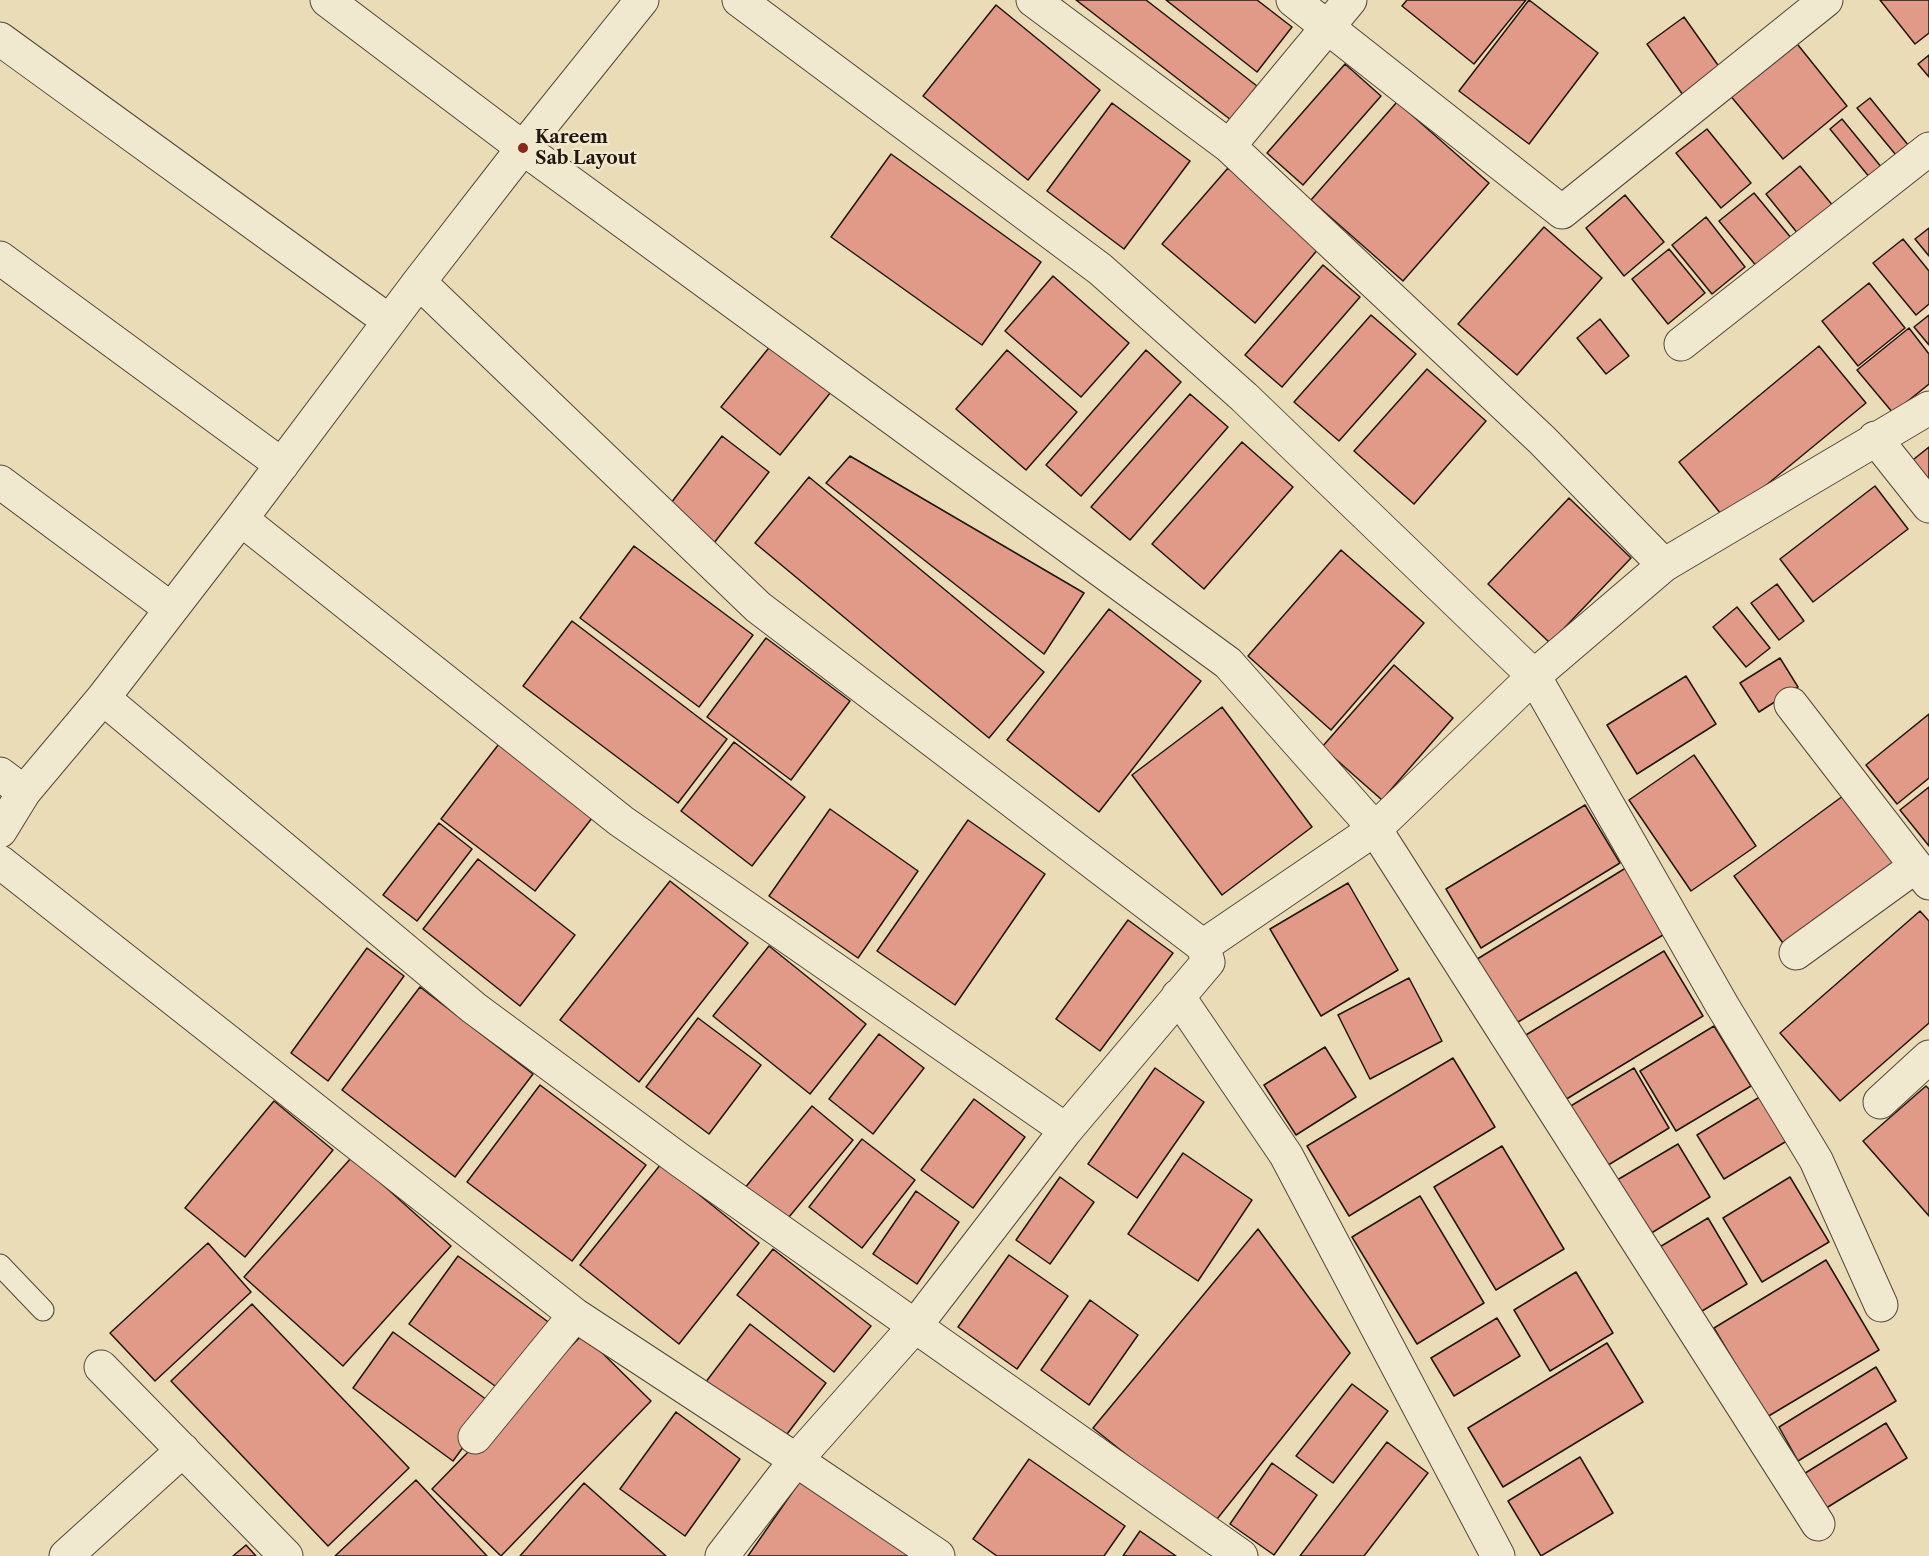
<!DOCTYPE html>
<style>
body{margin:0}
canvas{display:block;background:#e9dcb6}
</style>
<canvas width="1929" height="1556"></canvas>
<script>
const ctx = document.querySelector('canvas').getContext('2d');
ctx.lineJoin = 'round';
function fill(path, color) { ctx.fillStyle = color; ctx.fill(path, 'evenodd'); }
function stroke(path, color, width, dash) { ctx.strokeStyle = color; ctx.lineWidth = width; ctx.lineCap = dash ? 'butt' : 'round'; ctx.setLineDash(dash || []); ctx.stroke(path); }
function drawText(font, color, halo, rows, align = 'center') {
  ctx.font = font + ' "Libre Caslon Text",serif'; ctx.lineWidth = 5; ctx.setLineDash([]); ctx.textBaseline = 'middle'; ctx.strokeStyle = halo; ctx.fillStyle = color; for (const [text, x, y, turn = 0] of rows) {
    ctx.save(); ctx.translate(x, y); ctx.rotate((+turn || 0) * Math.PI / 180); ctx.textAlign = isNaN(turn) ? turn : align; if (halo) ctx.strokeText(text, 0, 0); ctx.fillText(text, 0, 0); ctx.restore();
  }
}
const building = new Path2D(`
 M1076,0h70l111,86 -26,34z
 M1166,0h91l35,27 -35,45z
 M1407,0h119l-52,64 -72,-58z
 M1529,0l69,53 -69,91 -70,-53z
 M1880,0h49v33l-14,11z
 M996,5l104,85 -72,90 -105,-84z
 M1684,17l36,51 -37,27 -36,-51z
 M1794,40l53,66 -64,53 -54,-65z
 M1929,55v22l-11,-13z
 M1345,64l36,32 -78,89 -36,-32z
 M1870,98l43,53 -12,10 -44,-53z
 M1397,102l92,81 -86,98 -92,-81z
 M1112,103l78,58 -66,88 -77,-58z
 M1842,119l45,55 -12,10 -45,-55z
 M1707,129l44,54 -30,25 -45,-55z
 M891,154l150,108 -59,83 -151,-108z
 M1800,166l34,41 -35,28 -33,-41z
 M1228,168l92,79 -65,76 -93,-79z
 M1754,193l38,46 -34,29 -39,-47z
 M1625,195l39,47 -40,34 -38,-48z
 M1706,217l39,50 -33,27 -40,-49z
 M1544,227l58,51 -85,97 -59,-51z
 M1929,228v28l-14,-17z
 M1903,239l26,32v33l-13,11 -43,-52z
 M1669,249l36,44 -37,31 -36,-45z
 M1323,265l37,32 -78,90 -37,-32z
 M1053,276l76,67 -48,54 -76,-66z
 M1869,283l36,45 -47,38 -36,-45z
 M1371,315l45,39 -77,87 -45,-39z
 M1929,315v30l-15,-18z
 M1600,319l29,37 -23,18 -29,-36z
 M1909,328l20,26v30l-36,29 -36,-43z
 M772,344l59,48 -51,63 -59,-48z
 M1819,346l47,57 -141,116 -46,-57z
 M1007,350l70,62 -51,58 -70,-61z
 M1146,350l35,32 -100,114 -35,-31z
 M1427,369l59,52 -72,83 -60,-53z
 M1190,394l38,33 -98,113 -39,-33z
 M722,436l47,36 -55,71 -46,-36z
 M1242,442l51,45 -89,102 -52,-45z
 M1929,447v41l-20,-25z
 M850,456l234,137 -40,61 -218,-171z
 M809,477l235,195 -55,66 -234,-195z
 M1875,486l33,43 -95,73 -33,-43z
 M1569,498l62,60 -81,85 -62,-59z
 M634,546l119,89 -54,72 -119,-89z
 M1341,550l83,73 -93,107 -83,-74z
 M1777,584l27,37 -25,19 -28,-37z
 M1737,607l33,41 -24,19 -33,-40z
 M1109,609l92,72 -102,131 -92,-72z
 M572,621l155,118 -49,64 -155,-117z
 M766,638l84,63 -59,79 -84,-63z
 M1780,658l18,29 -39,25 -19,-29z
 M1394,665l59,53 -71,82 -60,-53z
 M1686,676l30,48 -79,50 -30,-49z
 M1222,707l90,120 -90,68 -90,-120z
 M1929,714v64l-32,26 -31,-39z
 M502,740l94,73 -61,78 -94,-72z
 M734,742l71,55 -53,69 -71,-55z
 M1694,755l62,91 -65,45 -62,-91z
 M1929,787v59l-29,-36z
 M1847,793l54,75 -113,82 -54,-74z
 M1585,805l35,58 -139,85 -35,-59z
 M830,809l88,62 -60,87 -89,-62z
 M968,820l77,54 -90,131 -78,-54z
 M439,823l33,26 -55,72 -34,-26z
 M478,859l97,76 -55,71 -97,-77z
 M1629,866l39,66 -155,93 -39,-64z
 M670,881l78,62 -109,139 -79,-62z
 M1348,883l50,87 -77,46 -51,-87z
 M1920,911l9,10v102l-89,78 -60,-68z
 M1128,920l45,33 -73,98 -44,-32z
 M769,946l97,78 -56,70 -97,-78z
 M367,948l37,28 -76,105 -37,-28z
 M1664,951l39,65 -148,90 -39,-65z
 M1409,978l33,63 -72,38 -32,-64z
 M420,987l113,87 -78,103 -113,-87z
 M698,1018l63,47 -52,69 -63,-47z
 M1714,1026l37,60 -75,45 -36,-60z
 M879,1034l45,34 -51,66 -44,-35z
 M1325,1047l31,50 -60,38 -32,-50z
 M1453,1058l42,69 -146,89 -42,-70z
 M1155,1068l49,34 -67,96 -49,-34z
 M1634,1068l35,60 -64,39 -36,-60z
 M540,1085l106,80 -74,96 -105,-79z
 M1926,1086l3,3v127l-66,-75z
 M1763,1095l27,44 -66,40 -27,-44z
 M974,1099l51,38 -52,71 -52,-38z
 M274,1101l59,49 -88,107 -60,-49z
 M812,1106l41,34 -69,83 -40,-34z
 M862,1139l53,41 -53,68 -53,-41z
 M1678,1144l32,53 -70,43 -33,-54z
 M1502,1146l62,103 -68,41 -62,-103z
 M1183,1153l69,47 -54,81 -70,-47z
 M352,1157l99,89 -108,120 -99,-89z
 M661,1164l98,79 -80,101 -99,-79z
 M1060,1177l34,25 -44,62 -34,-24z
 M1790,1177l39,65 -67,40 -39,-64z
 M916,1191l43,31 -42,62 -44,-30z
 M1420,1196l64,107 -67,41 -65,-107z
 M1708,1218l39,66 -50,30 -39,-66z
 M1258,1229l92,124 -137,171 -120,-96z
 M208,1243l43,49 -96,89 -45,-48z
 M773,1249l98,77 -37,46 -97,-77z
 M1009,1255l59,41 -51,73 -59,-42z
 M458,1256l93,68 -49,67 -93,-67z
 M1826,1260l53,90 -112,67 -53,-89z
 M1576,1272l37,61 -63,38 -36,-61z
 M1090,1300l48,35 -49,70 -48,-35z
 M252,1304l157,164 -81,78 -157,-165z
 M1497,1318l23,38 -66,40 -23,-38z
 M750,1324l76,59 -45,59 -76,-59z
 M393,1332l101,73 -41,56 -100,-73z
 M583,1334l68,67 -150,155 -69,-67z
 M1607,1343l36,59 -140,85 -35,-59z
 M1876,1367l20,34 -98,60 -19,-34z
 M1352,1384l36,27 -55,72 -37,-27z
 M676,1412l64,47 -55,77 -65,-47z
 M1886,1423l21,35 -92,57 -21,-35z
 M1387,1442l41,31 -64,83h-64z
 M1580,1457l33,56 -72,43 -33,-55z
 M1029,1459l96,67 -21,30h-107l-24,-17z
 M1272,1463l45,32 -43,60 -44,-31z
 M803,1477l113,79h-168z
 M416,1480l71,76h-152z
 M584,1483l82,73h-146z
 M1140,1531l36,25h-53z
 M246,1545l10,11h-23z`);
const service = new Path2D(`
 M0,1265l43,45`);
const minor = new Path2D(`
 M327,0l196,148 705,515 147,166 443,695
 M739,0l361,269 144,128 290,279 188,329 94,155 65,145
 M1033,0l196,146 313,294 122,125
 M1293,0l269,212 264,-212
 M0,39l389,282
 M1229,146l121,-146
 M0,258l282,207
 M419,282l339,325 445,339
 M1681,344l248,-195
 M1875,438l54,68
 M0,482l171,127
 M241,519l380,302 445,309
 M103,698l371,310 207,153 560,395
 M1791,704l138,179
 M0,774l24,18
 M0,831l24,-39 79,-94 138,-179 178,-237 104,-134 119,-148
 M0,862l575,453 221,145 142,96
 M1796,953l120,-87
 M1178,996l108,159 212,401
 M1880,1102l49,-45
 M101,1367l185,189
 M475,1437l100,-122
 M66,1556l117,-106
 M722,1556l74,-96 119,-134 151,-196 142,-168 -5,-16 172,-117 159,-153 130,-111 265,-157`);
const markers = [
 [523,148,6,"#8f2418"]
];
const poiNames = [
 ["Kareem",535,138],
 ["Sab Layout",535,159]
];
fill(building, '#e19a87');
stroke(building, '#23160f', 1.5);
stroke(service, '#544839', 23);
stroke(minor, '#544839', 35);
stroke(service, '#f1e8d0', 21);
stroke(minor, '#f1e8d0', 33);
for (const [x, y, r, color] of markers) { const dot = new Path2D(); dot.arc(x, y, r, 0, 2 * Math.PI); ctx.fillStyle = color; ctx.fill(dot); stroke(dot, '#f1e8d0', 2); }
drawText('bold 18px', '#23160f', '#f1e8d0', poiNames, 'left');
</script>
